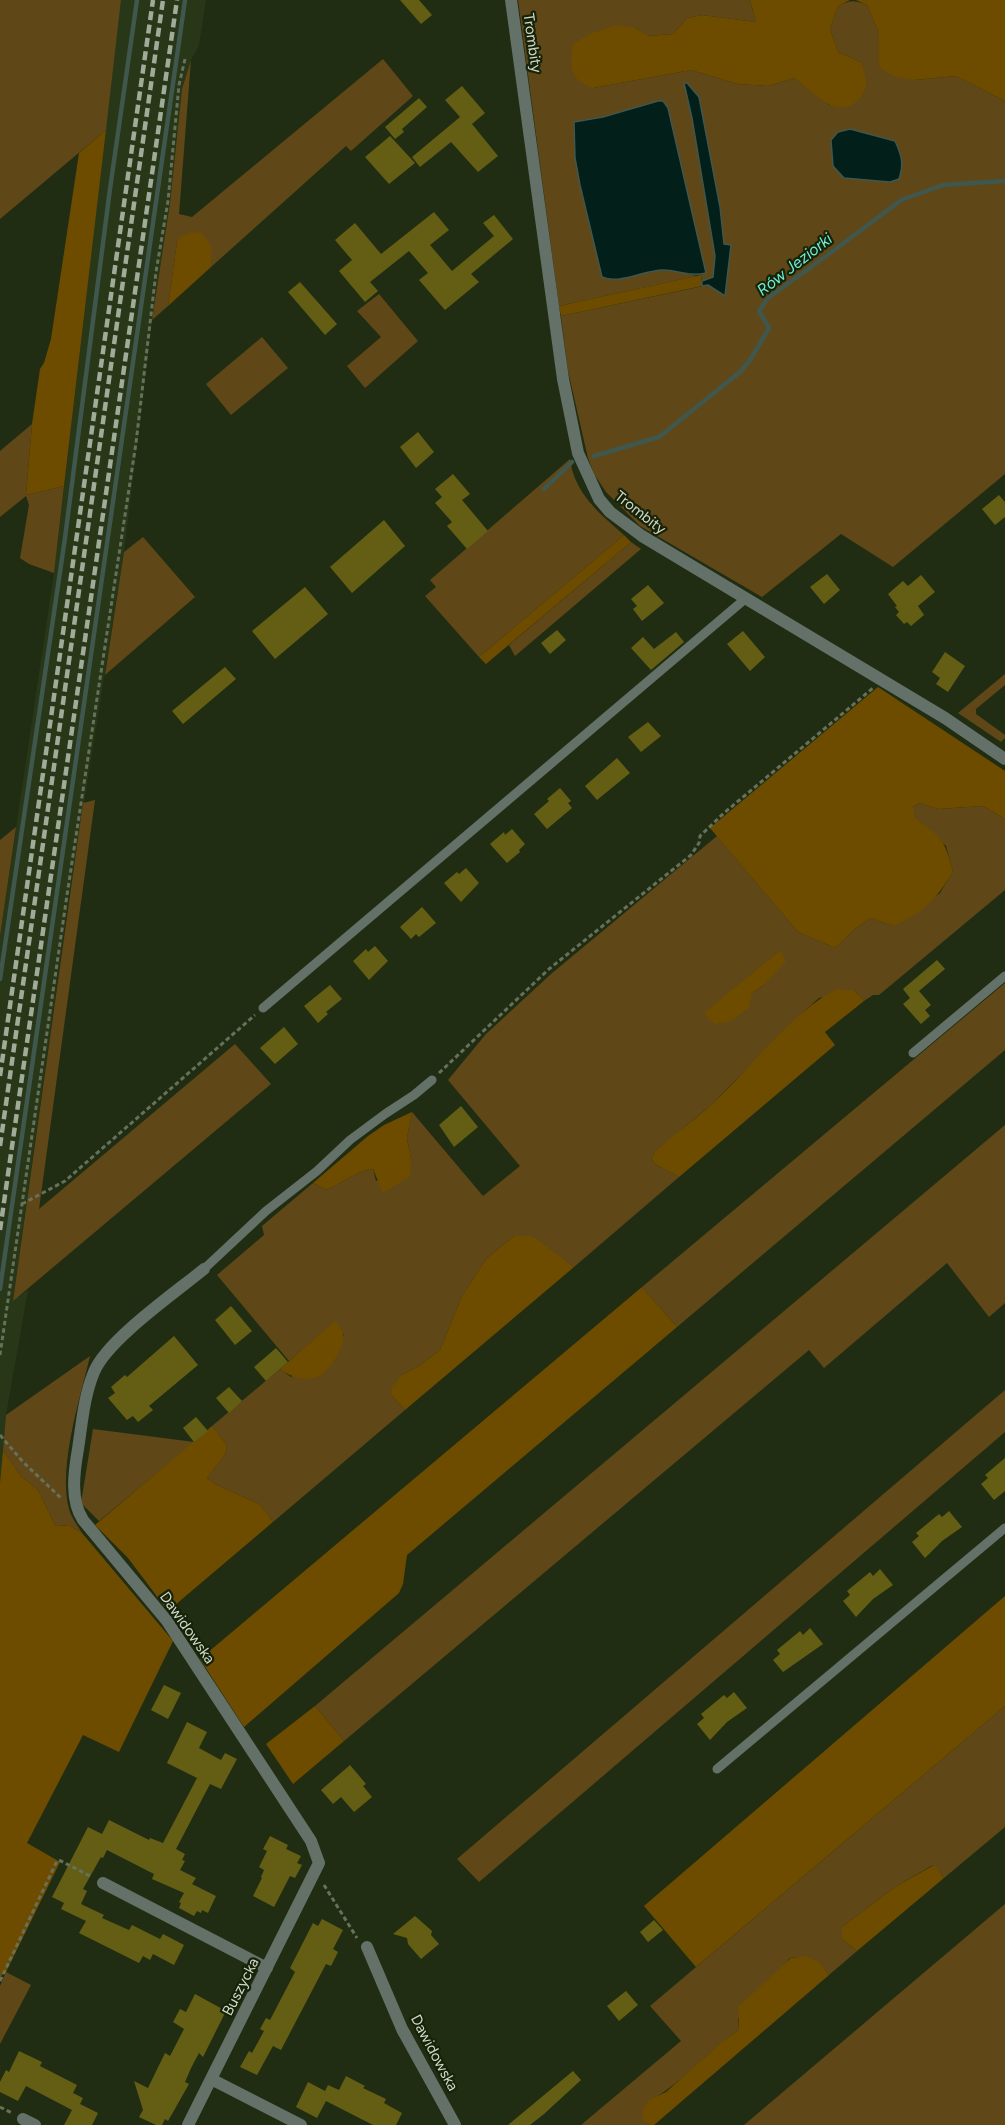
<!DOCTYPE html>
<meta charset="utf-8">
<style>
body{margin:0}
canvas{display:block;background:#202d12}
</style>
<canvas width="1005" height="2125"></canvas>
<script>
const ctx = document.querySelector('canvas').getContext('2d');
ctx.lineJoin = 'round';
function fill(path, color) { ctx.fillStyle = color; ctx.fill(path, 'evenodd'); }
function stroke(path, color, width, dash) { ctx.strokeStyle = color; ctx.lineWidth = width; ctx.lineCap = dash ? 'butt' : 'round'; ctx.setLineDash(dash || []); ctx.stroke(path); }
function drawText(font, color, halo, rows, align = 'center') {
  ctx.font = font + ' Figtree,sans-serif'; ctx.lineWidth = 4.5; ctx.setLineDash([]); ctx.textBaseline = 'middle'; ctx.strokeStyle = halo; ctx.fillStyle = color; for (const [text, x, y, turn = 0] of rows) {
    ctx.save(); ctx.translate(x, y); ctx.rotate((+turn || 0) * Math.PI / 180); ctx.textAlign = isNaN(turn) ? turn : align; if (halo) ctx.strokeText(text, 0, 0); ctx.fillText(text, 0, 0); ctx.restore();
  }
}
const built = new Path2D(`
 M121,0h85l-7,45 -8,15 -9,29 -12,114 -18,117 -28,232 -55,345 -56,403 15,-10 -22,125 -6,68v-547l54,-363z`);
const green = new Path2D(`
 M0,0h121l-15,130 -106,89z
 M518,0h232l6,22 -54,-7 -15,3 -14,16 -26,2 -12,-8 -42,60 98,-18 47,14 30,2 26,-8 35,27 32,-43 -23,-10 -8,-23 8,-23c12,-6 17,-6 29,-1l12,28v34l36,13 41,-4 49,25v373l-112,93 -52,-33 -79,63 -122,-71 -34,-34 -12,-18 -6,-16 -20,-87 -7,-55 147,-31 17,11 6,-51 -7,-1 -4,-37 -21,-110 -12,-14h-3l8,35 23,138 -2,21 -11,4 -1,-6 5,-2 -38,-165 -5,-7h-5l-55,16 -29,5c-1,53 17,104 28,155l62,-8 33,7 -138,30z
 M383,59l30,37 -62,55 -5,-5 -135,121v-21l-34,-4 -9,64 -16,14 18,-117 12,-114 9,-29 -12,154 13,3z
 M379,294l39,47 -53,47 -18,-22 34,-29 -24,-26z
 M262,337l26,31 -57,47 -25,-31z
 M32,424l-6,71 38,-9 -10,87 -25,-9 -9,-6 9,-53 -3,-9 -26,21v-66z
 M570,459c4,34 30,55 54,76l-145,122 -54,-61 11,-9 -6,-7z
 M143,537l52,60 -90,78 19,-123z
 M631,542l10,7 -126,107 -6,-11z
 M1005,674v11l-29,24v5l29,21v3l-4,4 -43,-29z
 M95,800l-56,409 196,-165 36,40 -258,217 70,-498z
 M920,803l18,6 45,-3 22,13v71l-126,105h-6l-9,6 -9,-10 -36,7 -19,17 -89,90 -55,46 -5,7 4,6 24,13 -105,90 -20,-14 -40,-17 -28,23 -24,37 -22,54 -21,16 -16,8 -12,21 14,15 -132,112 -12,-17 -46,-21 -8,-6 18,-23 2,-10 -15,-19 68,-57 11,8 53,-42 -9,-13 -46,39 -72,-86 47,-40 -2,-9 51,-43 14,7 35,-19 11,-2 3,12 35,-22 -4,-21 5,-26 71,84 37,-30 -72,-86 38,-46 65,-60 166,-138 81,96 37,16 21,-20 15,-10 22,8 47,-33 13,-22 -7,-25 -33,-29v-10zM780,950l-16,35 -12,8 -47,20z
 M16,827l-16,109v-96z
 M1005,983v67l-328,277 -35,-40z
 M1005,1125v178l-16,14 -42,-54 -123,105 -15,-18 -465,391 -29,-35z
 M90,1356c-10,43 -32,110 -21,153 2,8 9,17 13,24l-12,-7 -15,-1 -17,-35 -17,-14 -18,-26 3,-35z
 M1005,1390v42l-21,18 -505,432 -22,-23z
 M93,1429l101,13 -95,79 -18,-18z
 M1005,1706v121l-61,51 -11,-13 -38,22 -53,40v12l15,12 -28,24c-13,-17 -18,-19 -39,-17l-52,60 1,12c-32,21 -56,53 -90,71l-7,16 7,8h-68l100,-84 -31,-35z
 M1005,1904v221h-261z
 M6,1972l25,13 -31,59v-58z`);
const forest = new Path2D(`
 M750,0h100l-12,6 -8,23 8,23 23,10c2,7 6,16 5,22 -3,19 -21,29 -38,20 -12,-7 -23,-18 -34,-26l-26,8 -30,-2 -47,-14 -98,18c-24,-8 -23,-22 -20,-44l19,-11 25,-8 18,3 13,8 25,-2 14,-16 15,-3 54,7z
 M856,0h149v101l-49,-25 -41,4 -20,-3 -16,-10v-34l-12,-28z
 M106,130l-42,356 -38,9 6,-71 8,-55 4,-6 7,-24 28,-186z
 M192,232l10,1 9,13v21l-43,39 9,-64 4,-6z
 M701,275l1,11 -141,30 -2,-10z
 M624,535l7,7 -145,122 -7,-7z
 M878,687l127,84v48l-22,-13 -45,3 -18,-6 -7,4 1,10c27,21 30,20 39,54 -15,27 -31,43 -60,55l-22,-8 -15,10 -21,20 -37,-16 -88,-104z
 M780,950l6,11 -22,24 -12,8 -3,15 -19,13 -15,3 -11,-11z
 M837,989l18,2 9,10 -39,31 10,13 -156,132 -24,-13 -4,-6 5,-7c18,-17 39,-31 57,-48 39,-36 77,-90 124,-114z
 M412,1112l-5,26 4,21 -1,17 -27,17 -10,-24 -11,2 -35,19 -14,-7 55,-47 16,-11z
 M514,1236h18l42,31 -169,143 -14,-15 1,-8 11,-13 16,-8 21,-16 22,-54 24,-37z
 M642,1287l35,40 -270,228 -4,29 -4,9 -155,134 -44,-68z
 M335,1321c3,4 7,9 8,13 3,11 -13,35 -22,41 -12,8 -31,2 -41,-6z
 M212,1426l15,19 -2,10 -18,23 8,6 46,21 12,17 -105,89 -40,-53 -33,-33z
 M3,1450l18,26 17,14 17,35 15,1 12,7 91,108 -54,111 -36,-17 -56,108 33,19 -54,110 -6,5v-494z
 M1005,1596v110l-309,261 -52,-61z
 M315,1706l29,35 -51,43 -27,-40z
 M934,1865l10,13 -87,73 -15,-12v-12l53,-40z
 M806,1956l13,6 10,13 -175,150h-5l-7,-7 1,-10 6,-8 17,-8 57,-51 16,-11 -1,-23 53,-49z`);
const water = new Path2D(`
 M684,83h3l12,14 21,110 4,37 7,1 -6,51 -17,-11 -6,1v-5l11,-4 2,-21 -23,-138z
 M658,101h5l5,7 38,165c-16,4 -28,-3 -43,-3 -19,0 -43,15 -61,7l-22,-92 -5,-27 -1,-36 29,-5z
 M850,129l45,12c7,15 9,23 4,38l-9,3 -46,-4 -11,-12 -2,-26 7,-8z`);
const stream = new Path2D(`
 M594,456l65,-19 81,-65 10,-12 19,-32 -10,-17 9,-13 65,-47 68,-51 42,-15 62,-4
 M544,489l28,-27
 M0,979l65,-441 45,-349 27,-189
 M0,1289l185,-1289`);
const building = new Path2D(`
 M400,0h19l13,15 -11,9z
 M462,86l23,27 -13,11 26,32 -20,16 -27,-30 -31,25 -8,-10 48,-40 -15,-17z
 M419,98l8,9 -25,22 2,3 -9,7 -10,-12z
 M390,136l25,27 -26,21 -24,-27z
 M434,212l15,18 -19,15 22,26 42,-35 -11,-13 11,-8 19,24 -42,35 8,8 -34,28 -26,-30 9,-7 -19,-22 -39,31 8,9 -13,11 -26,-31 13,-11 -17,-20 20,-17 26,31z
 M300,282l37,42 -12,11 -37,-43z
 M418,432l16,20 -18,16 -16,-21z
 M453,474l17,20 -8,6 26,31 -21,18 -20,-23 5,-4 -17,-19 7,-6 -7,-8z
 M999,495l6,7v15l-10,8 -13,-16z
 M384,520l21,26 -53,47 -22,-26z
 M827,574l13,16 -16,14 -14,-17z
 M921,575l14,17 -17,14 6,9 -13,11 -4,-4 -3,2 -8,-9 3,-3 -4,-5 2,-1 -9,-12 15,-13 5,5z
 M648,585l16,18 -22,18 -9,-12 4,-3 -6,-7z
 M305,587l23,27 -53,45 -23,-28z
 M557,630l9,10 -16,14 -9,-11z
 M743,631l22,26 -15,14 -23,-27z
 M676,632l8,10 -33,28 -20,-22 12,-11 11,12z
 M945,652l20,14 -17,26 -12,-8 4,-6 -8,-6z
 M225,667l11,12 -53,45 -11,-13z
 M648,722l13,14 -20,16 -13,-15z
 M617,758l13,15 -33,27 -12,-14z
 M560,788l11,13 -3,2 4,5 -25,21 -13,-15 15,-13 -2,-2z
 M512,829l13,15 -6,6 1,2 -13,11 -17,-19 14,-12 1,3z
 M466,868l13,15 -18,19 -17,-19 13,-11 2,2z
 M422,907l14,16 -17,14 -3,-3 -5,5 -11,-12z
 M375,946l13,15 -19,19 -16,-19 13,-12 2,3z
 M937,960l8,9 -26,22 12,14 -6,5 5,6 -9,8 -18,-20 7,-6 -7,-9z
 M330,985l12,14 -16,13 2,2 -10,9 -14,-17z
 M284,1027l14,17 -23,20 -15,-16z
 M461,1106l17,21 -24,20 -15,-22z
 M231,1306l21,25 -17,14 -20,-25z
 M174,1336l24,29 -49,41 4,4 -15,12 -5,-6 -6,4 -19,-22 7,-5 -4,-6 14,-12 2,2z
 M276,1348l12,14 -22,19 -12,-14z
 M229,1387l13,14 -13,12 -13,-15z
 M196,1417l12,14 -14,11 -11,-14z
 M1005,1458v33l-11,9 -13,-16 7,-6 -3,-3z
 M949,1511l13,16 -20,14 -17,17 -13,-16 7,-6 -3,-3 23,-19 3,3z
 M880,1569l13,16 -20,14 -17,18 -13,-16 7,-6 -3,-4 23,-19 3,4z
 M810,1628l13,16 -40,28 -10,-12 7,-6 -3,-4 23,-19 3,4z
 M164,1685l17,8 -13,26 -17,-9z
 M734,1692l13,16 -20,14 -17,18 -13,-16 7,-6 -3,-4 23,-19 3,3z
 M187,1722l20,10 -8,16 22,12 4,-7 12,6 -16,30 -11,-5 -34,65 9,5 -3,6 3,1 -5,9 16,8 -4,6 24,12 -8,17 -6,-3 -1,3 -4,-2 -3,5 -15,-8 2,-5 -2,-1 5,-9 -32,-14 2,-5 -47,-24 -4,8 -2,-1 -18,32 4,2 -6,13 23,11 -2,3 27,12 3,-5 28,14 3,-5 21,11 -10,20 -21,-11 -3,6 -7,-4 -4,7 -60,-30 7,-12 -25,-12 3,-6 -12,-6 36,-70 14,7 7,-14 40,20 1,-2 13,5 34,-65 -30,-15z
 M350,1765l16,19 -3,2 9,11 -18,15 -13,-15 -8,7 -12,-14z
 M270,1836l18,9 -2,4 15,7 -4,7 5,2 -7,13 -5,-2 -16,31 -21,-11 9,-18 -1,-1 3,-7 -5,-3 8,-16 -4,-2z
 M415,1916l17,15 -1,4 8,9 -18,15 -13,-15 -1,-6 -14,-4z
 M322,1919l21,11 -10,19 5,3 -7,14 -5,-2 -45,86 -8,-4 -16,29 -17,-8 9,-16 3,2 12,-22 -4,-2 6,-11 4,2 25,-48 -5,-4 23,-45 5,3z
 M654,1920l9,10 -15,12 -8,-10z
 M626,1991l12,14 -19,16 -12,-15z
 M195,1994l31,17 -23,46 -4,-4 -8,15 -6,14 4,2 -21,37 -3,-2 -3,6h-6l-17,-8 4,-7 -9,-29 14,7 17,-35 5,3 14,-27 -11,-7 7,-13 6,3z
 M19,2051l23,11 -2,4 37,19 -4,8 10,5 -3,6 18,9 -6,12h-28l8,-15 -46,-24 -8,15 -18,-9v-10l6,-12 3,2z
 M573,2071l8,9 -37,34 -14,11h-22z
 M346,2076l19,10 -2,2 23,11 -2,4 18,10 -6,12h-23l-47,-24 -9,17 -21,-11 12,-25 17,9 3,-6 11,5z`);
const path = new Path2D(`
 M439,1073l110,-104 142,-114 8,-12 1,-7 24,-23 149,-125
 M22,1204l43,-23 190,-166
 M0,1355l67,-460 69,-452 20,-171 12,-71 11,-116 6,-26
 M0,1435l23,27 38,36
 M324,1885l33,53
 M0,1981l56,-118 3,-3 33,17
 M0,2107l12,6`);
const lane = new Path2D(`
 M263,1008l482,-409
 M913,1053l92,-77
 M204,1269l62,-58 51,-40 33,-31 35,-26 29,-19 18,-15
 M717,1769l288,-241`);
const street = new Path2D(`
 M511,0l52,379 15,74 21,46 11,13 32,24 303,182 60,41
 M103,1883l164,85
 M367,1947l35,82 53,96
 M211,2079l90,46
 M23,2119l12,6
 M188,2125l131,-262 -8,-22 -144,-220 -84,-101c-13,-20 -9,-48 -5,-71 4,-26 6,-53 16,-77 13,-32 81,-79 110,-103`);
const rail = new Path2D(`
 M0,1076l153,-1076
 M0,1146l163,-1146
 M0,1230l177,-1230`);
const streetNames = [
 ["Trombity",532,43,82],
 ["Trombity",640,513,38],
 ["Dawidowska",187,1628,55],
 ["Buszycka",241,1987,-63],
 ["Dawidowska",434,2053,62]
];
const waterNames = [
 ["Rów Jeziorki",795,265,-38]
];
fill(built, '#273717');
fill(green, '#604717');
fill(forest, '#6d4c00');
fill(water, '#021f1a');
stroke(water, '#40574e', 1.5);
stroke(stream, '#40574e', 4.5);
fill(building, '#635e13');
stroke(path, '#66715b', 3, [4.5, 3]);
stroke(lane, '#637168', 9);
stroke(street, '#637168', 12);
stroke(rail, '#a1ab99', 4.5, [9, 4.5]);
drawText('15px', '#d0d9c9', '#172308', streetNames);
drawText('italic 16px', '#6cf1da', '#172308', waterNames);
</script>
